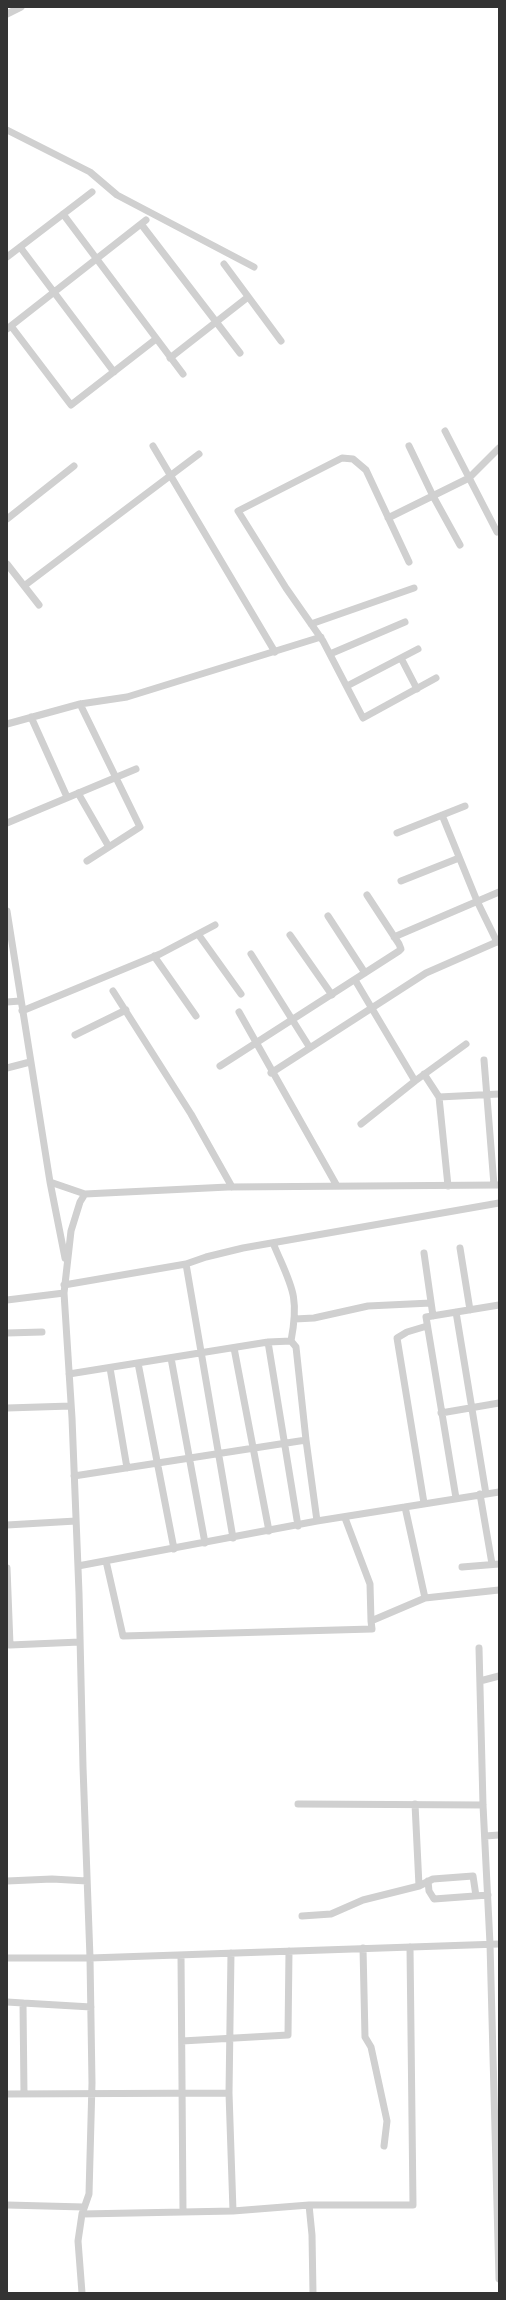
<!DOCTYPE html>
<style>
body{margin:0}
#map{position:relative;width:506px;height:2300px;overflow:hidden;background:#fff;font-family:"Fira Sans Condensed",sans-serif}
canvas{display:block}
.frame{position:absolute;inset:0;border:8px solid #333;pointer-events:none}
</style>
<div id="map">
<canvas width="506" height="2300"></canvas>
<div class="frame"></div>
</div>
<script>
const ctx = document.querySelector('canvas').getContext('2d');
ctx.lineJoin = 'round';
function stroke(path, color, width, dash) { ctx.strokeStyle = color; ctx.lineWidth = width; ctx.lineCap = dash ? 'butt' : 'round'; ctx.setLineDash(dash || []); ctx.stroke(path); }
const minor = new Path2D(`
 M7,14l14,-7
 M7,130l83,42 27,23 137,72
 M63,214l120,160
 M141,224l99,129
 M20,247l94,125
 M7,257l85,-65
 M224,264l57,77
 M11,326l60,79 85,-66
 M7,329l139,-109
 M170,358l78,-61
 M445,431l52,101
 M153,446l122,206
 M409,446l24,50 27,49
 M388,518l81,-40 30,-30
 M7,519l67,-53
 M409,562l-43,-92 -13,-11 -11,-1 -104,53 48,77 37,53 40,77 73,-40
 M7,564l32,41
 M24,586l175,-132
 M311,624l103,-36
 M330,654l75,-32
 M401,658l16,31
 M347,686l71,-37
 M80,704l60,123 -53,34
 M31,717l36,80
 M7,724l73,-20 47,-7 194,-60
 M78,793l31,54
 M442,815l35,86 20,41
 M7,823l129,-54
 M397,833l68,-27
 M401,881l58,-23
 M7,911l43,271 35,12
 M328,916l37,57
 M198,934l43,60
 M290,935l42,60
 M394,937l105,-45
 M251,954l59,94
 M154,956l42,60
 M355,980l60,101
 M113,991l78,123 41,73
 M7,1002l13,-1
 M22,1011l138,-57 55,-29
 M239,1012l98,174
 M75,1035l51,-25
 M484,1060l10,125
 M220,1066l179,-115 2,-2 -2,-5 -32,-49
 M7,1068l23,-6
 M271,1073l155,-100 73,-32
 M424,1074l15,23 9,89
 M439,1097l60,-3
 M361,1124l54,-43 51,-37
 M50,1182l15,76
 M273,1243c18,43 27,51 18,98
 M460,1248l10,62
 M424,1253l9,63
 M186,1264l47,274
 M64,1285l122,-21 20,-7 37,-9 256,-45
 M7,1300l57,-7
 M456,1312l30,182
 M295,1319l19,-1 54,-12 63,-3
 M7,1333l35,-1
 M268,1342l30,184
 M234,1348l35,183
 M171,1358l34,185
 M138,1363l36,186
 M110,1368l17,100
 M69,1374l199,-32 23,-1 5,6 10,93
 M7,1408l64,-2
 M441,1413l58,-10
 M74,1476l232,-36 11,81
 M480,1494l12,70
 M456,1498l-30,-181 73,-12
 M424,1503l-27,-165 10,-6 20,-6
 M405,1507l20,91
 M345,1518l25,66 1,37 54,-23 74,-8
 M7,1525l69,-4
 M106,1561l17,75 249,-7 -1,-8
 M78,1566l239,-45 182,-29
 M462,1567l37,-3
 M7,1568l3,77 70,-3
 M479,1648l4,157 7,139 9,335
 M480,1681l19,-5
 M298,1804l185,1
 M415,1804l4,82
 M485,1836l14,-1
 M7,1881l45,-2 35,2
 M428,1881l1,10 5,8 54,-4
 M302,1916l29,-2 32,-14 56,-14 14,-7 40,-3 3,20
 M363,1948l2,89 6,10 16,74 -3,25
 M181,1955l2,257
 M7,1958h83l409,-14
 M7,2002l16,1 1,91
 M23,2003l68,4
 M182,2041l106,-6 1,-84
 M229,2093l2,-140
 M7,2094l222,-1 4,118 -151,3
 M7,2205l77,2
 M309,2205h104l-3,-258
 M233,2211l76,-6 3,30 1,58
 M82,2293l-4,-52 4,-27 7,-20 3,-111 -2,-125 -7,-191 -4,-174 -7,-175 -8,-125 7,-62 9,-29 5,-8 143,-7 271,-2`);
stroke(minor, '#d0d0d0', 7);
</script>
